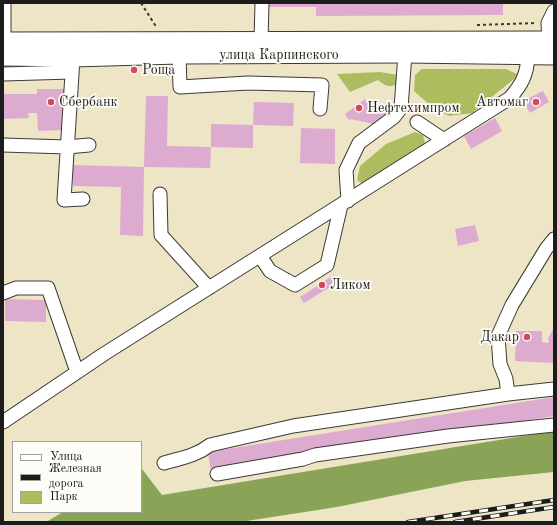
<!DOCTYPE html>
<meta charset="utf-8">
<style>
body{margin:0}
#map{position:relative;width:557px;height:525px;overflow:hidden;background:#eee5c7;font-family:"Old Standard TT",serif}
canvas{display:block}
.frame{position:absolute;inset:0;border:4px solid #1c1c1c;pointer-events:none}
.legend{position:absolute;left:12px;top:441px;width:130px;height:72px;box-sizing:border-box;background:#fdfcf7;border:1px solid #a3a29f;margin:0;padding:5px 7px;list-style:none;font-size:12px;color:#1c1c1c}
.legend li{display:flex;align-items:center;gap:8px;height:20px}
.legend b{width:20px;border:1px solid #a3a29f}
</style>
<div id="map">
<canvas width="557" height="525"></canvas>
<div class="frame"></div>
<ul class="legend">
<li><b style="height:5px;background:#fff"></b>Улица</li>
<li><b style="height:5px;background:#1c1c1c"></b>Железная дорога</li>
<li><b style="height:11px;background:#acbd5f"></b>Парк</li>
</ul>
</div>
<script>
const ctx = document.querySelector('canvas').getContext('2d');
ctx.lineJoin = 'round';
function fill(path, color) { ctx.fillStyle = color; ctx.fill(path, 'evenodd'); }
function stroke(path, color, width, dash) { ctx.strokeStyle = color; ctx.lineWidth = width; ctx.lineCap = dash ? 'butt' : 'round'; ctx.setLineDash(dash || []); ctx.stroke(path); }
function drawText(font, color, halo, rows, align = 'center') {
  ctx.font = font + ' "Old Standard TT",serif'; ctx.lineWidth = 3.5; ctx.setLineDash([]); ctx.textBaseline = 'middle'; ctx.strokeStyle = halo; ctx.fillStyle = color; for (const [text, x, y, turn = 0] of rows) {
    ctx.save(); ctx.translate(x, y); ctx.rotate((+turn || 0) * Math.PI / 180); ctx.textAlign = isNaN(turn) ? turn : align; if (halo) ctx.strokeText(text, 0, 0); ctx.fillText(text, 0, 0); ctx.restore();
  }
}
const green = new Path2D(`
 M422,69h84l13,6 -47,38 -23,3 -16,-8 -19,-17 1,-16z
 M380,72l18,3v9c-9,4 -13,2 -20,-4l-28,12 -13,-18z
 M415,132l8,3 3,13 -62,37 -7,-5 3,-14 26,-22z`);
const forest = new Path2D(`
 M554,431v41l-89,9 -128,26 -97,15h-194l17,-10h78v-42l1,-1 20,26z`);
const building = new Path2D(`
 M269,3h234v12l-187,1v-9h-47z
 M37,89h27v41l-26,1 -1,-18h-9l1,5 -26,1v-25h34z
 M543,91l6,11 -19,11 -7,-12z
 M146,96h22l-1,50 44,1 -1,21 -66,-1z
 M365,99l4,5 5,-1 18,5 3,4 -17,13 -27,-6 -2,1 -4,-6z
 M254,102l40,1 -1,23 -40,-1z
 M495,118l7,13 -31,18 -7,-13z
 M211,124l42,1v23l-42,-1z
 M301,128l34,1v35l-35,-1z
 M73,165l71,2 -1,69 -23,-1 1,-48 -48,-1z
 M475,225l4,16 -21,5 -3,-17z
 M334,275l4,7 -34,21 -4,-6z
 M5,299l41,1v22l-41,-1z
 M554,328v35l-39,-2 1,-30h26v11l7,1 -1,-5z
 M554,397v19l-343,55 -3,-19z`);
const path = new Path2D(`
 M141,3l16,25
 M477,25l60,-2`);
const minor = new Path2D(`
 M4,3v47
 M549,40l-1,-17 6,-12
 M261,41l1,-38
 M179,55l1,32 68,-4 74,2 -2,24
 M73,58l-9,142 19,-1
 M3,74l69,-2
 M417,122l27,18
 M3,145l64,2 22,-2
 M160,194l1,41 48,53
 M348,201l-2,-31 13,-27 35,-26 7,-9 4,-54
 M260,256l10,15 25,14 32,-20 14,-60
 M3,293l13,-5h32l29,84
 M508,394l-2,-15 -6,-15 -2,-28 14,-31 34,-56 8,-10
 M3,422l101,-68 406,-256c12,-14 17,-23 18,-42
 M164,463c17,-5 32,-7 46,-18l83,-19 215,-32 46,-5
 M217,474l86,-15 12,-4 133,-19 106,-11`);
const major = new Path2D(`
 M3,41l551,-1
 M3,57l70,1 106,-3 226,-1 149,2`);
const rail = new Path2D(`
 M408,522l146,-22
 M455,522l99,-15`);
const markers = [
 [134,70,4,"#d1495b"],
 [51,102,4,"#d1495b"],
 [536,102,4,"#d1495b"],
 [359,108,4,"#d1495b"],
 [322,285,4,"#d1495b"],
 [527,337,4,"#d1495b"]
];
const streetNames = [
 ["улица Карпинского",279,55]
];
const poiNames = [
 ["Роща",142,70],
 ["Сбербанк",59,102],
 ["Автомаг",528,102,"right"],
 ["Нефтехимпром",367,108],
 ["Ликом",330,285],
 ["Дакар",519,337,"right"]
];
fill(green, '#acbd5f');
fill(forest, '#89a456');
fill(building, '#ddaad0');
stroke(minor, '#3c3a36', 15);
stroke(major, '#3c3a36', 19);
stroke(path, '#3c3a36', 2, [3, 3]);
stroke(minor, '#fff', 13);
stroke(major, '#fff', 17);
stroke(rail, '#1c1c1c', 4.5);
stroke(rail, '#fdfcf7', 3, [9]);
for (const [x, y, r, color] of markers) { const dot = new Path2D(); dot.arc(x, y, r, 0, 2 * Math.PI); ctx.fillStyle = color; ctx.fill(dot); stroke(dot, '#fdfcf7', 1.5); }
drawText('14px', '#1c1c1c', '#fdfcf7', streetNames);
drawText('14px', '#1c1c1c', '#fdfcf7', poiNames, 'left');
</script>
